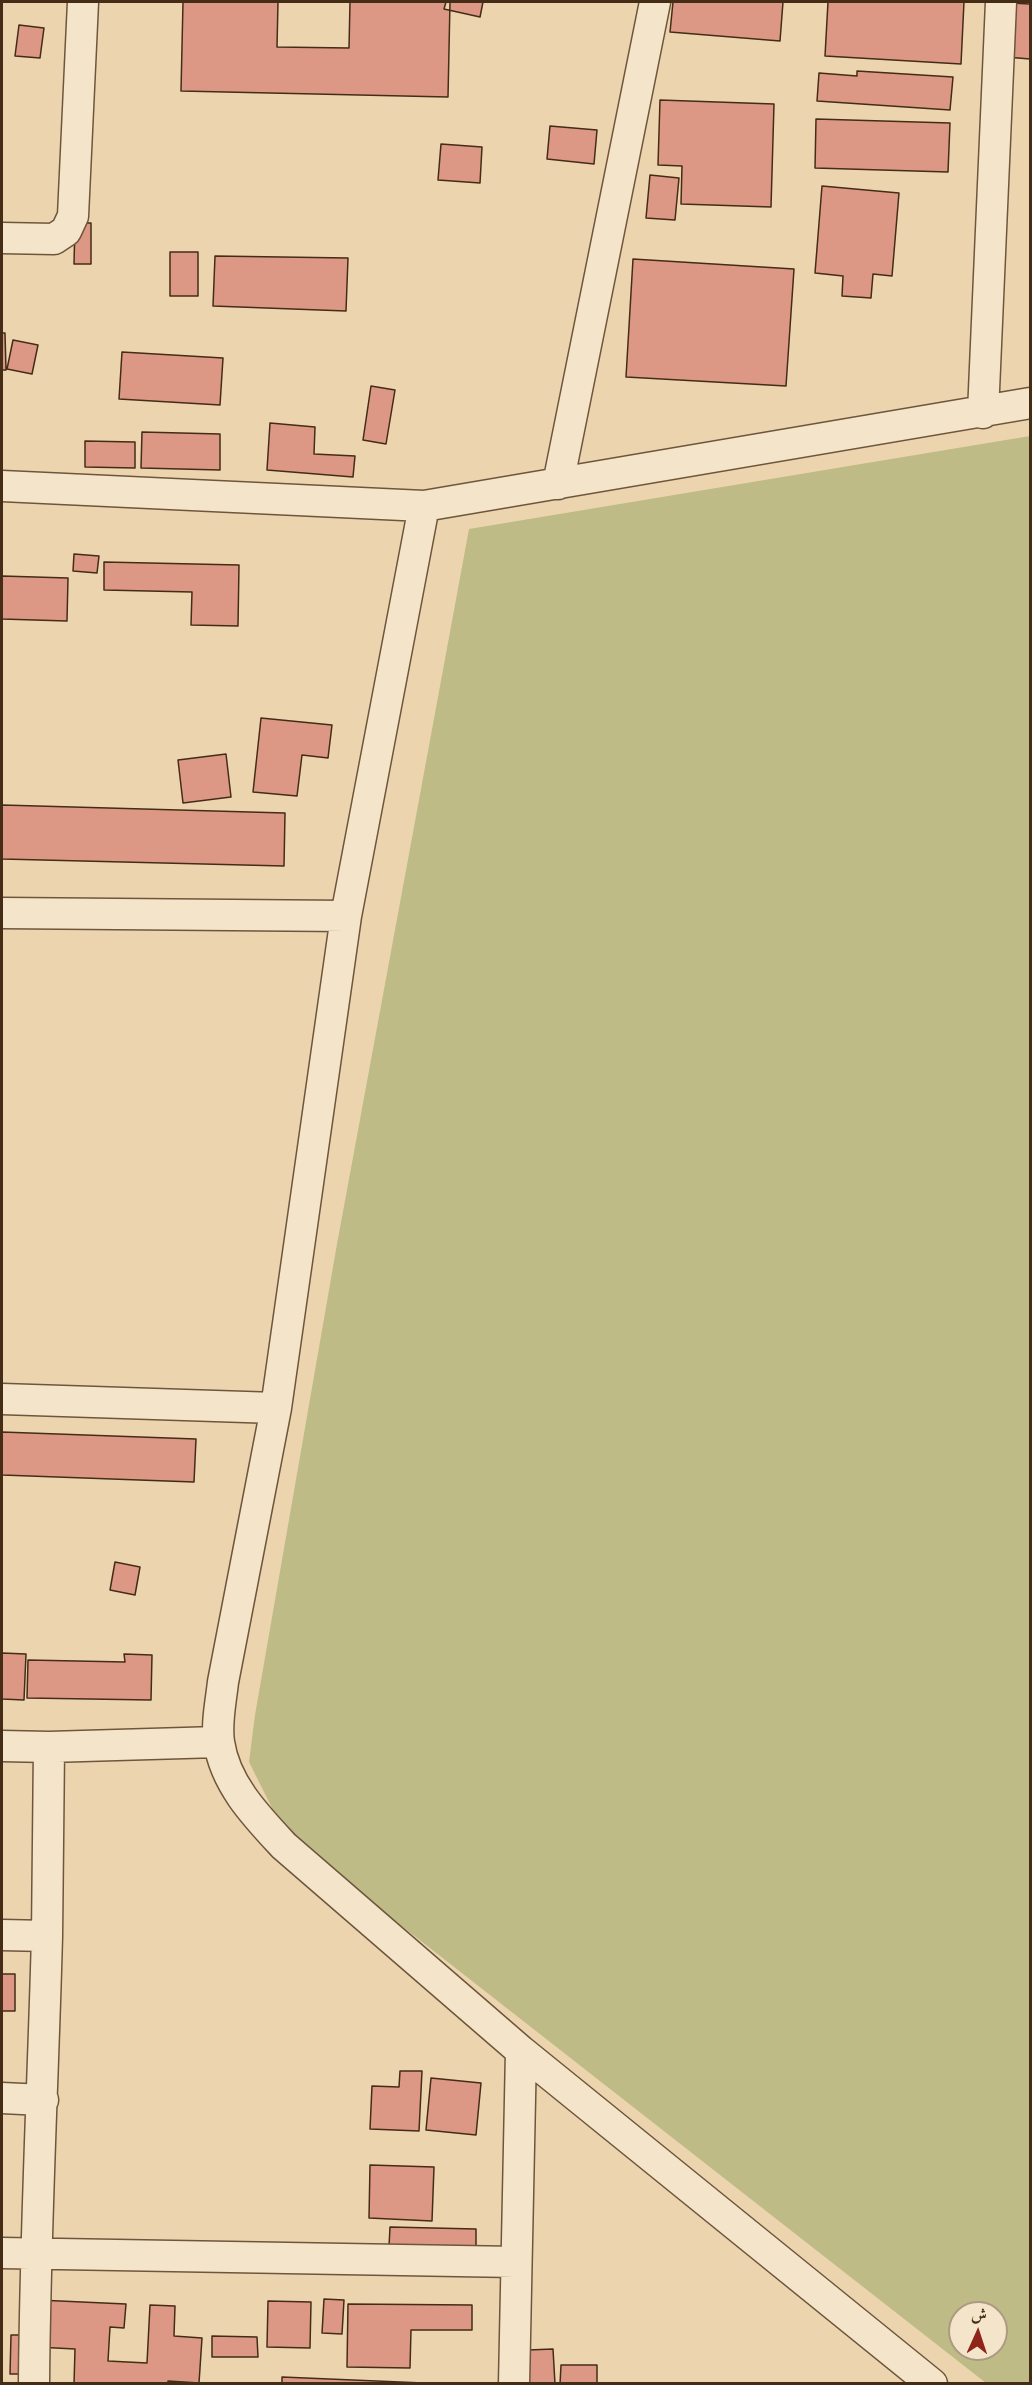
<!DOCTYPE html>
<meta charset="utf-8">
<style>
body{margin:0}
#map{position:relative;width:1032px;height:2385px;overflow:hidden;background:#ecd5ae;font-family:Alegreya,Amiri,serif}
canvas{display:block}
.frame{position:absolute;inset:0;border:3px solid #442c16;pointer-events:none}
.north{position:absolute;left:948px;top:2301px;width:60px;height:60px;box-sizing:border-box;background:#f3e4ca;border:2px solid #ad9a82;border-radius:50%;rotate:3deg;font-size:16px;font-weight:700;line-height:24px;text-align:center;color:#442c16}
.north::after{content:'';display:block;margin:auto;width:21px;height:27px;background:#8f2418;clip-path:polygon(50% 0,100% 100%,50% 72%,0 100%)}
</style>
<div id="map">
<canvas width="1032" height="2385"></canvas>
<div class="frame"></div>
<div class="north">ش</div>
</div>
<script>
const ctx = document.querySelector('canvas').getContext('2d');
ctx.lineJoin = 'round';
function fill(path, color) { ctx.fillStyle = color; ctx.fill(path, 'evenodd'); }
function stroke(path, color, width, dash) { ctx.strokeStyle = color; ctx.lineWidth = width; ctx.lineCap = dash ? 'butt' : 'round'; ctx.setLineDash(dash || []); ctx.stroke(path); }
const green = new Path2D(`
 M1030,436v1947h-44l-661,-517 -51,-54 -25,-50 6,-47 82,-471 132,-715zM960,2313h36v36h-36z`);
const building = new Path2D(`
 M183,2h95l-1,45 72,1 1,-46h100l-2,95 -267,-6z
 M446,2h37l-3,15 -36,-8z
 M673,2h110l-3,39 -110,-9z
 M828,2h136l-3,62 -136,-8z
 M1011,3l19,1v55l-24,-2z
 M19,25l25,3 -4,30 -25,-2z
 M857,71l96,6 -3,33 -133,-9 2,-28 38,3z
 M660,100l114,4 -3,103 -90,-3 1,-38 -24,-1z
 M816,119l134,4 -2,49 -133,-4z
 M550,126l47,4 -3,34 -47,-5z
 M441,144l41,3 -2,36 -42,-3z
 M650,175l29,3 -4,42 -29,-2z
 M822,186l77,7 -7,83 -19,-2 -2,24 -29,-2 1,-20 -28,-3z
 M75,223h16v41h-17z
 M170,252h28v44h-28z
 M215,256l133,2 -2,53 -133,-5z
 M633,259l161,10 -8,117 -160,-9z
 M2,333h3l1,37h-4z
 M13,340l25,5 -6,29 -25,-5z
 M122,352l101,6 -3,47 -101,-6z
 M371,386l24,4 -9,54 -23,-4z
 M270,423l45,4 -1,27 41,2 -2,21 -86,-7z
 M142,432l78,2v36l-79,-2z
 M85,441l50,1v26l-50,-1z
 M74,554l25,2 -2,17 -24,-2z
 M104,562l135,3 -1,61 -47,-1 1,-33 -88,-2z
 M2,576l66,2 -1,43 -65,-2z
 M261,718l71,7 -4,33 -26,-3 -5,41 -44,-4z
 M226,754l5,43 -48,6 -5,-43z
 M2,805l283,8 -1,53 -282,-7z
 M2,1432l194,7 -2,43 -192,-7z
 M115,1562l25,5 -5,28 -25,-5z
 M2,1653l24,1 -2,46 -22,-1z
 M124,1654l28,1 -1,45 -124,-2 1,-38 97,2z
 M2,1974h13v37h-13z
 M400,2071h22l-3,60 -49,-2 2,-43 27,1z
 M431,2078l50,5 -5,52 -50,-5z
 M370,2165l64,2 -2,54 -63,-3z
 M390,2227l86,2v21l-87,-3z
 M324,2299l20,1 -2,34 -20,-1z
 M38,2300l88,4 -2,24 -14,-1 -2,34 39,2 3,-58 25,1 -1,30 28,2 -3,45 -31,-2v3h-94l1,-35 -39,-2z
 M268,2301l43,1 -1,46 -43,-1z
 M348,2304l124,1v25h-61l-1,38 -63,-1z
 M11,2335h13l-1,39h-13z
 M212,2336l45,1 1,20h-46z
 M553,2349l2,35h-26l-1,-34z
 M561,2365h36v19h-37z
 M282,2377l165,7h-165z`);
const street = new Path2D(`
 M2,238l52,1 12,-8 7,-15 10,-214
 M983,413l18,-411
 M558,484l97,-482
 M2,486l422,20
 M2,913l344,3
 M2,1399l274,9
 M2,1746l47,1 169,-5
 M2,1935l45,1c-4,149 -12,298 -13,448
 M47,1936l2,-189
 M2,2098l41,2
 M2,2253l513,9
 M514,2384l7,-333
 M932,2384l-411,-333 -237,-205c-28,-30 -59,-62 -65,-104 -3,-19 2,-41 4,-60l53,-274 70,-492 78,-410 606,-103`);
fill(green, '#bebb86');
fill(building, '#dc9884');
stroke(building, '#442c16', 1.5);
stroke(street, '#6e563c', 33);
stroke(street, '#f3e4ca', 30);
</script>
